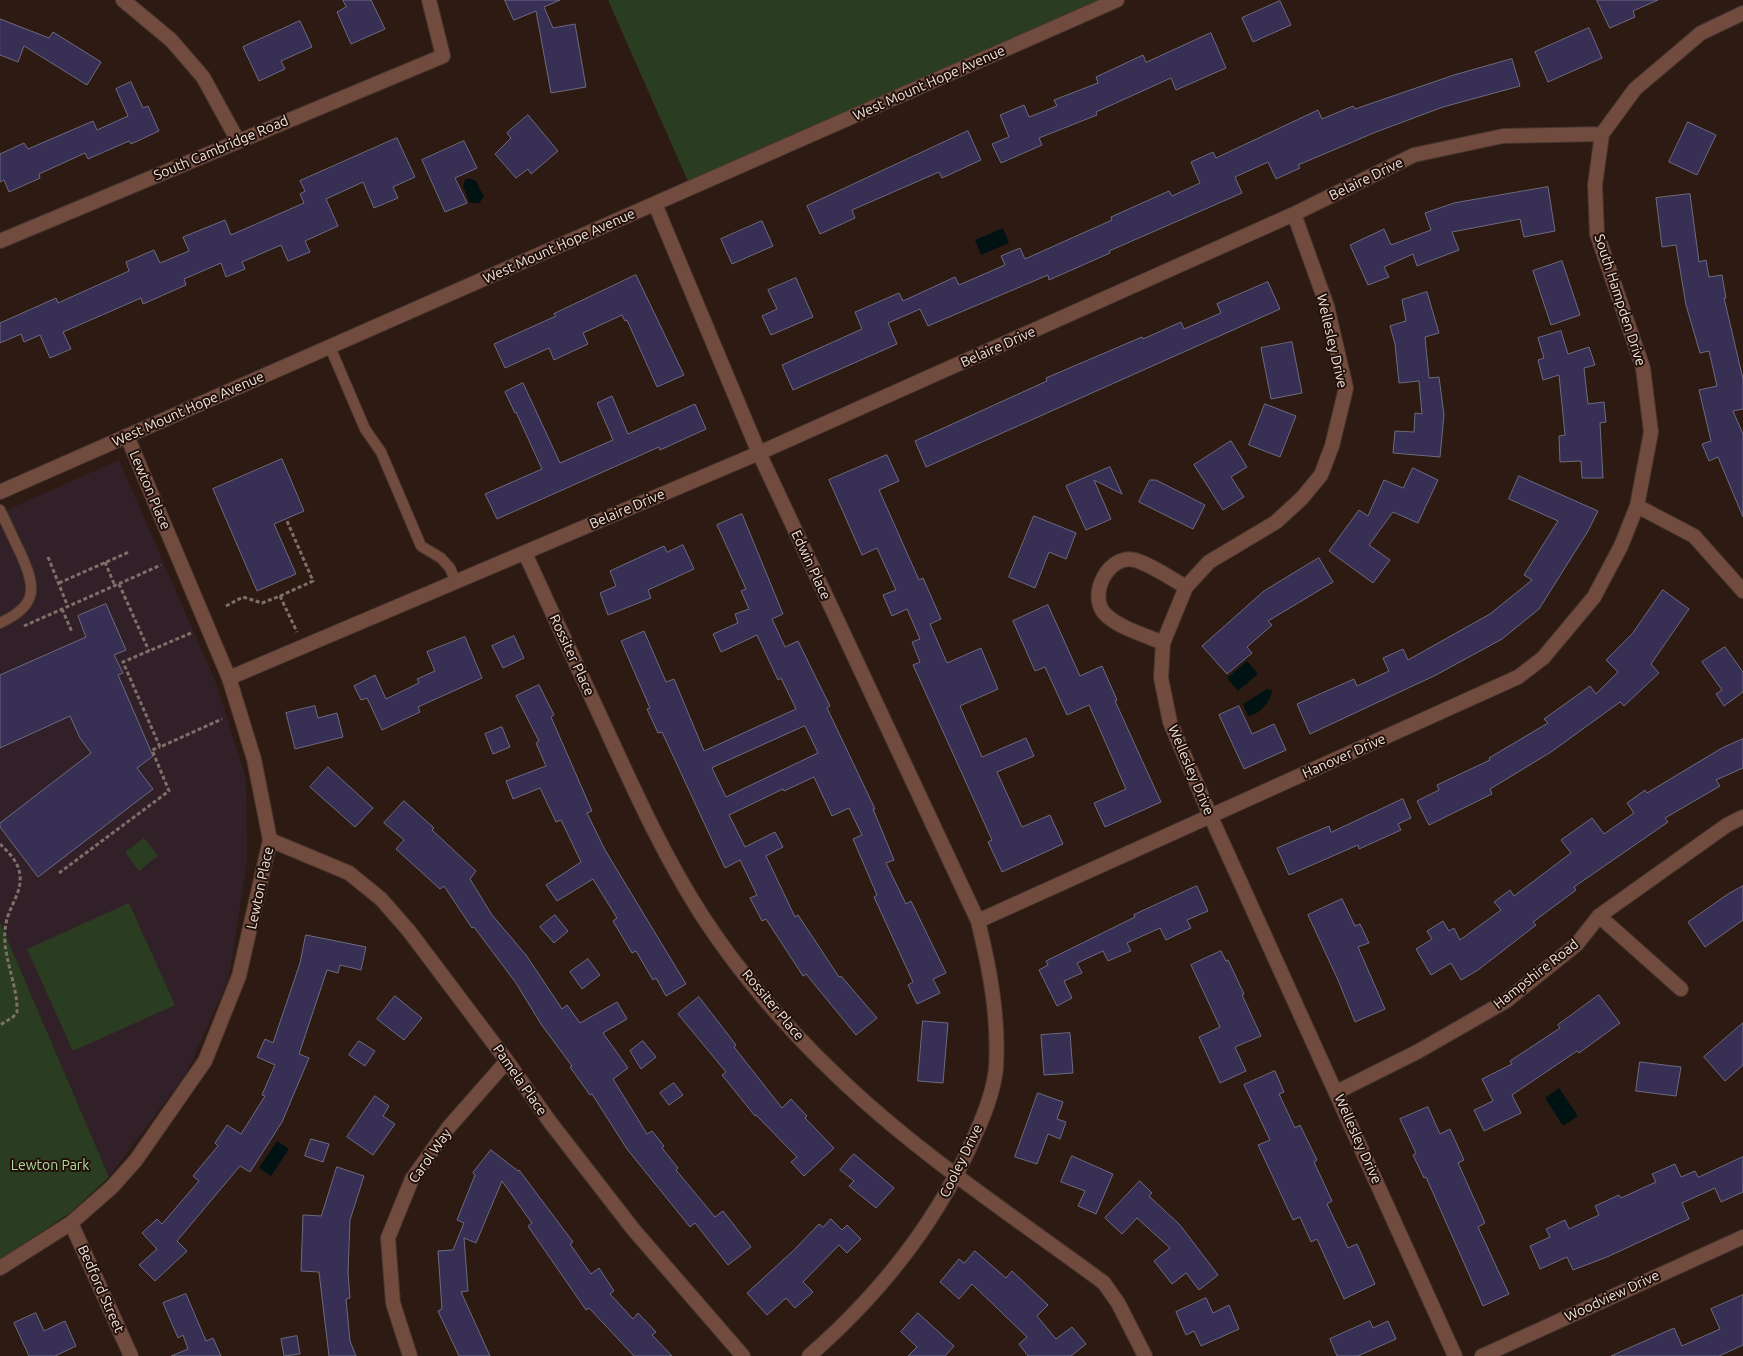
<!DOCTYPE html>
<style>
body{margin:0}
canvas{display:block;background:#2c1a13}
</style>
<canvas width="1743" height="1356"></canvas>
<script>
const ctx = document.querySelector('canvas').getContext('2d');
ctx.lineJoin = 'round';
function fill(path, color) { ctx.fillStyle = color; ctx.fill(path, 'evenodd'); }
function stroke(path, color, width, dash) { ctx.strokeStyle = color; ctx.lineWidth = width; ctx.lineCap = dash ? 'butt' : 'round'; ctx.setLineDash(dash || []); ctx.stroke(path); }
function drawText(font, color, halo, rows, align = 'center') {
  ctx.font = font + ' Ubuntu,sans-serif'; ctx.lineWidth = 4; ctx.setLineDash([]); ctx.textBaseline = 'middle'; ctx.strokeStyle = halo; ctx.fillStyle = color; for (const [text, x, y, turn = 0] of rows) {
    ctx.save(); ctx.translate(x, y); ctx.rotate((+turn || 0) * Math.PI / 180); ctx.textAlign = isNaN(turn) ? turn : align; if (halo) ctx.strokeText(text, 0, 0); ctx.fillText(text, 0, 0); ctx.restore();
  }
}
const education = new Path2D(`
 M119,460l97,223 30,96 1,82 -18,117 -43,96 -77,103 -109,-255v-409z`);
const green = new Path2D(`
 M608,0h512l-429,188z
 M144,838l14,18 -19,15 -14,-19z
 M129,903l46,102 -102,46 -46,-102z
 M0,922l109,255 -39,36 -70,46z`);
const water = new Path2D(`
 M469,178l7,3 8,16 -5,6h-9l-7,-17 2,-6z
 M1003,228l6,15 -28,12 -6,-15z
 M1247,661l11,13 -20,17 -11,-13z
 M1267,689l5,1c-2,13 -12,24 -24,26l-5,-12z
 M1559,1088l19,28 -15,10 -18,-28z
 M277,1141l12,8 -18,27 -12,-8z`);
const building = new Path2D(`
 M343,0h28l14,29 -34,15 -14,-32 9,-5z
 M505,0h55l-16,7 9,21 22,-4 11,63 -35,6 -15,-82 -22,9z
 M1597,0h61l-25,11 2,6 -25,11z
 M1280,1l11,24 -38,17 -11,-24z
 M0,19l49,19 4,-6 48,30 -14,23 -63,-39 -6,16 -18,-7z
 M300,21l12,26 -31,14 4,8 -26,12 -16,-34z
 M1589,28l13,30 -54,24 -13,-30z
 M1211,33l15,35 -50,22 -5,-12 -75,34 1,3 -58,23 3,7 -41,18 -9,-19 17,-7 -9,-22 24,-10 5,12 28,-11 -3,-6 44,-17 -2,-6 47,-22 3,7z
 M1512,59l8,27 -77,21 -67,25 -78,33 2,3 -24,11 -8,-17 -33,15 7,16 -133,58 1,2 -61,27 -1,-5 -120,51 -8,-17 -32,14 9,21 -104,46 -11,-25 80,-36 -7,-17 44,-19 4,8 52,-24 4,8 46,-20 -4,-9 19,-8 5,11 87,-39 -1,-3 58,-26 3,5 28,-13 -9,-21 22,-10 3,6 102,-48 4,9 31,-13 2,3 99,-34z
 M131,82l12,26 5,-2 11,25 -28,13 -2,-3 -41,18 -3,-6 -46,21 1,4 -31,14 -5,-12 -4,2v-28l24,-11 4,6 65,-28 4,9 31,-14 -12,-27z
 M528,115l30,36 -27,23 -3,-5 -12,9 -21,-24 16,-16 -4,-5z
 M1688,122l28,13 -19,40 -28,-13z
 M968,131l13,29 -39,18 -3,-6 -87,38 3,8 -35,16 -13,-28z
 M397,138l18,39 -22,10 5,11 -24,10 -11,-26 -37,17 12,27 -33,15 5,11 -22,9 -7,-16 -39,17 3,7 -19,8 -5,-14 -37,16 2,6 -43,19 -2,-6 -78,34 8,17 -21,9 -10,-23 -16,7 -3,-8 -21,9v-20l56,-25 2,5 71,-32 -3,-9 28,-12 6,13 29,-12 -6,-14 42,-17 6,15 73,-32 -4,-9 5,-3 -5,-10z
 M464,141l13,27 -22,10 12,25 -22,9 -23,-52z
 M1548,187l7,44 -31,6 -4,-18 -68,13 7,18 -42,16 -4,-12 -29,13 5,10 -21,8 -18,-40 34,-16 7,16 40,-15 -6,-17 29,-10z
 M1690,194l9,68 7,-2 3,17 13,-2 4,23h-2l19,81v30l-10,2 10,23v83l-25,-60 -9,4 -7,-17 9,-3 -12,-51 18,-4 -8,-35 -9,2 -14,-48 -10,-60 -14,2 -6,-49z
 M762,221l11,25 -41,18 -11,-25z
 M1562,261l18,54 -29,10 -18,-54z
 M636,275l48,100 -27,12 -30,-67 -2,1 -3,-6 -39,18 5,11 -34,16 -5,-12 -44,20 -11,-24 62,-28 -2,-2z
 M796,278l17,39 -42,18 -9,-19 15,-7 -9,-19z
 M1268,282l12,27 -354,158 -11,-26 132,-60 -1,-3 96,-41 1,2 38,-17 3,7 37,-16 -4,-9z
 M1427,292l12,41 -14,4 4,41 10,-1 5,38 -4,42 -47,-4 2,-22 19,1 1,-19 7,1 -3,-33 -20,2 -4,-39 -5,-18 16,-5 -4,-21z
 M1561,331l7,23 21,-7 6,18 -11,3 4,36 16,-2 2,20 -6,1 3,55h-21l-1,-17 -21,1 -1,-26 6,-1 -6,-60 -16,5 -5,-20 6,-2 -6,-20z
 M1292,342l10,51 -31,6 -10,-51z
 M523,383l37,80 53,-23 -16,-37 15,-7 16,38 67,-30 11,25 -46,21 -1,-3 -162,72 -12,-25 57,-25 -26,-57 -1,1 -10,-21z
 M1265,404l31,12 -16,41 -31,-12z
 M1231,441l16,26 -16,10 13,20 -21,13 -29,-45z
 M887,455l12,26 -20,9 40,90 4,-2 18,41 -11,5 17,39 34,-15 17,41 -38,17 22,51 44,-19 8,18 -37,16 25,55 28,-12 13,29 -61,28 -14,-30 4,-2 -79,-175 7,-3 -8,-20 8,-3 -13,-30 -15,7 -9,-21 13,-5 -19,-42 -15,7 -33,-75z
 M282,459l22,52 -30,13 22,50 -39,17 -44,-102z
 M1110,467l12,27 -28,-14 17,39 -25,11 -20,-44z
 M1413,468l25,12 -20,43 -25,-11 -24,33 21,15 -17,23 -44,-32 30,-41 9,6 16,-36 19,8z
 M1519,476l79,35 -10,20 -49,78 -37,30 -66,36 -126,59 -13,-30 57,-25 3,7 32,-15 -6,-13 20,-9 5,11 82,-46 42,-34 -8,-5 34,-54 -49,-22z
 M1150,480h6l49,25 -12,24 -54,-27z
 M742,514l41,100 -11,5 13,28 13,-6 20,41 12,24 -3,2 48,101h-2l21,51 -8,3 20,41 5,-3 35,72 -13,6 7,14 -23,11 -9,-19 5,-3 -39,-85 3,-2 -24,-56 9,-4 -13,-27 -17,8 -18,-39 -30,14 -1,-2 -54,26 16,32 30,-15 8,15 -17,9 29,61 3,-2 41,62 2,-1 36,42 -21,17 -50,-61 -3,2 -37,-57 -4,2 -12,-23 7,-3 -17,-35 -15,8 -63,-136 -4,1 -11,-24 3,-1 -29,-67 23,-10 22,51 8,-3 30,72 92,-42 -15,-31 -3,2 -21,-45 -36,17 -8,-18 25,-11 -3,-9 14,-5 -8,-18 5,-2 -29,-64zM805,726l13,27 -92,44 -14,-29z
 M1034,516l42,17 -10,26 -17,-7 -14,36 -26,-11z
 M683,545l11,24 -46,21 3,8 -43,17 -8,-22 16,-7 -6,-15 54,-25 3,6z
 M1319,558l14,24 -65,39 4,4 -25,22 5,6 -25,21 -25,-28 62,-55z
 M1663,590l26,19 -38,55 8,9 -35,33 -4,-4 -69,50 -61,37 2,5 -63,31 -12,-24 22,-11 -2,-5 53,-25 -1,-2 59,-35 -4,-4 46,-33 6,8 22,-22 -12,-12 26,-26z
 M106,604l20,46 -12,5 9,18 -5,2 35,81 -16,12 16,21 -115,88 -38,-50v-4l91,-70 -11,-15 -10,-22 -70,32v-73l86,-38 -8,-21z
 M1048,605l32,71 22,-10 15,34 -2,1 46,101 -56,25 -11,-24 32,-14 -37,-84 -22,10 -22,-48 -10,4 -22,-50z
 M514,636l10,22 -21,10 -11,-22z
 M465,637l17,41 -64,29 2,5 -38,18 -15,-32 -6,2 -7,-14 21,-11 11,24 33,-16 -2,-4 18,-8 -8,-19z
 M1725,647l18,25v20l-19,14 -8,-12 6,-4 -20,-28z
 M539,685l15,30 -3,2 41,94 -5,2 18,37 81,134 -20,12 -10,-18 -3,2 -17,-29 -4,2 -19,-32 4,-3 -24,-39 -36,22 -11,-16 35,-23 -20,-42 -5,2 -16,-34 -27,11 -7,-18 40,-15 -10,-23 3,-2 -23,-45z
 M315,706l3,12 19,-5 6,24 -48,12 -9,-36z
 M1239,706l13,28 22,-10 12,26 -42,19 -25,-54z
 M502,727l8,20 -17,7 -8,-20z
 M1743,739v29l-27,12 4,6 -55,32 3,4 -94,65 2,3 -43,32 3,3 -58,45 -17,10 -10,-17 -20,12 -15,-26 16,-10 -5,-8 16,-10 6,10 5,-3 6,12 41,-30 -7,-8 16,-12 4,6 57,-43 -10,-13 31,-22 12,16 30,-21 -7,-10 18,-13 2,3 75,-45z
 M328,767l45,41 -18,19 -45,-40z
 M1403,799l8,19 -13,6 3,6 -42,19 -1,-4 -69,30 -12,-27 52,-22 2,6z
 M404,801l30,27 -2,2 44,41 -6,8 22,36 34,40 36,54 5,-4 13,18 37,-21 10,17 -24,14 25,35 -15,11 34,55 5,-3 12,15 -2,2 16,20 -2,2 39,47 8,-6 28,36 -23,18 -33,-42 -5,4 -63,-78 -35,-55 -2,1 -20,-28 2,-1 -31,-42 -25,-41 -42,-56 -2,1 -28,-42 -4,3 -44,-40 8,-9 -20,-17z
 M1197,886l11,25 -21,9 4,8 -25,12 -6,-12 -33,15 4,8 -23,10 -5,-10 -26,12 5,10 -18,8 8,17 -15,8 -18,-36 9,-5 -2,-4 89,-44 -1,-2z
 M1743,886v34l-38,27 -17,-25 40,-28z
 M1342,899l13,27 5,-2 9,19 -11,4 27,62 -30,13 -17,-42 -30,-65z
 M555,915l13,16 -14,12 -14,-16z
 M306,935l60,12 -5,23 -21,-5 -2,8 -11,-3 -28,84 10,4 -27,64 -32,50 -10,-6 -63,75 10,10 -32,30 -16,-16 18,-16 -15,-16 15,-14 5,5 37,-43 -6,-5 25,-30 -3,-3 12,-18 14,9 24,-38 -3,-1 13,-30 -18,-8 8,-18 8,4 27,-80z
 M1221,951l5,10 2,-1 16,34 -2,1 19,41 -26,11 11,24 -26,12 -21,-46 21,-10 -29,-62z
 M588,959l12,16 -18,14 -12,-17z
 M1599,995l21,28 -41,30 -2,-2 -65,44 9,18 -37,18 -10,-21 19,-9 -11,-22 30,-15 -2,-3 50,-33 -2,-3z
 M395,996l27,22 -18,22 -27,-21z
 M699,997l37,48 -2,2 48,61 9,-9 16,17 -2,2 29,30 -30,28 -13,-14 6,-5 -41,-42 -1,1 -33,-41 4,-3 -48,-58z
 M923,1021l25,2 -5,60 -25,-2z
 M1743,1023v42l-18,16 -21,-24z
 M1070,1033l3,40 -29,2 -3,-40z
 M359,1041l16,10 -10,15 -16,-11z
 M643,1041l13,16 -15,12 -11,-18z
 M1640,1062l41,5 -5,29 -40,-5z
 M1275,1071l9,21 -5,2 16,34 5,-3 17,35 -3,2 18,39 -5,3 21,44 9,-4 18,40 -31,15 -27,-60 -6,3 -11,-25 -7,3 -35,-75 12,-5 -26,-55z
 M674,1083l9,12 -14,10 -9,-12z
 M1038,1093l25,9 -6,17 9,3 -6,17 -12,-5 -11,30 -22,-7z
 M375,1096l14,10 -6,10 12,8 -22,31 -26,-18z
 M1428,1107l12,27 10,-5 14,31 -6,3 27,60 -7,4 31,67 -26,12 -57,-129 -2,1 -11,-23 3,-2 -16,-34z
 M311,1139l18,5 -6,18 -18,-6z
 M491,1150l27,21 1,-1 54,72 -3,2 21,30 8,-6 15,23 -4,3 23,25 5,-6 18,19 -4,3 20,21h-38l-45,-48 -3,2 -58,-84 4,-3 -30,-42 -26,62 -12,-5 4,53 -7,1 29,64h-31l-21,-45 4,-2 -4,-58 15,-1 11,-27 -7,-3 18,-45 -2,-2z
 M854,1154l40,34 -18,20 -27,-22 5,-5 -14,-11z
 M1072,1156l41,18 -17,40 -18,-8 7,-15 -24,-9z
 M1743,1157v35l-22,10 -6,-14 -33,15 7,16 -82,38 -34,13 -6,-13 -27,12 -10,-23 20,-9 -4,-8 19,-9 4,9 30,-14 -4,-9 24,-11 2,3 35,-16 -4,-8 23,-10 6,13 14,-6 3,6z
 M337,1167l27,9 -14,44 -2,53 2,25 -4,1 4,42 6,15h-27l-10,-84 -18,-1 2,-56 18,1z
 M1140,1181l12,12 -3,3 31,29 38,50 -19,15 -13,-17 -14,11 -18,-23 16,-13 -33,-30 -15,16 -17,-16z
 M831,1219l11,11 5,-5 14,14 -14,14 -8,-8 -36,37 10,10 -18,16 -9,-10 -19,17 -20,-22 47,-43 25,-26 4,3z
 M975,1251l31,27 6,-7 36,34 -11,11 19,23 16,-12 14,17 -15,12h-43l-9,-12 8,-7 -55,-53 -13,15 -19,-17 19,-23 5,4z
 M186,1294l20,47 7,-3 8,18h-50l17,-7 -5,-14 -5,3 -15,-35z
 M1743,1295v50l-24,11h-108l63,-28 8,18 38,-17 -9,-20z
 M1206,1298l7,15 16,-8 10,24 -38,17 -7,-15 -8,4 -10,-23z
 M36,1313l8,18 21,-10 11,25 -21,10h-26l-15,-33z
 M918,1313l36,33 -9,10h-37l9,-9 -16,-15z
 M1370,1321l3,7 15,-7 8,18 -38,17h-21l-7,-17z
 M297,1336l3,18 -16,2 -3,-17z`);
const path = new Path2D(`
 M48,557l20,50
 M105,562l10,24
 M59,583l70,-31
 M119,584l30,67
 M280,596l33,-15 -26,-60
 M226,606l17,-9 19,6 18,-7 17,36
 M62,609l10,23
 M24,626l137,-61
 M191,633l-68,29 37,85 62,-28
 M0,844c9,9 19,18 20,32 2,17 -12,32 -14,48 -6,29 12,59 11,88l-4,5 -13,8
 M59,873l110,-82 -17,-41 8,-3`);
const service = new Path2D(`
 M330,347l35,82 16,23 40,94 20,12 9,10 6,14
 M0,510c7,14 13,28 20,42 16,35 19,53 -20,71`);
const minor = new Path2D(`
 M123,0l48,40 32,37 35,64
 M655,204l104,249 219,468c12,49 21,96 18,147 -2,21 -11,45 -20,65 -37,87 -96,161 -167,223
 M1294,214l33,92 19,82 -14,58 -11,29 -19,23 -26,24 -67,40 -23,25 -23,56 -2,35 9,44 40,93 245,541
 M0,241l443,-185 -14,-56
 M1637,506l57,30 49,55
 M525,553c27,60 55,119 82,178 29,63 57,125 94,183 37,57 83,111 132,158 82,80 179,143 271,211l14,20 27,53
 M1163,643c-18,-8 -44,-15 -58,-29 -18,-19 4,-61 30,-54 17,5 35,18 51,27
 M229,678l530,-225 535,-239 120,-59 89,-19 99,-2 33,-45 66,-56 42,-20
 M270,840l79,33 32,26 28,32 98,130 43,61 83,107 110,127
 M1599,916l82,73
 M978,921l540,-244 25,-19 51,-61 27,-51 16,-40 14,-74 -8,-64 -46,-134 -2,-49 7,-51
 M1337,1092l80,-40 89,-51 71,-57 22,-28 128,-91 16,-8
 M71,1223l60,133
 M0,1268l71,-45 41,-36 24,-27 69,-99 34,-85 31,-136 -16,-81 -25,-81 -102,-242
 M410,1356l-17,-53 -5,-65 24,-59 36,-51 59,-67
 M1482,1356l261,-119`);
const tertiary = new Path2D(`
 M0,492l1117,-492`);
const streetNames = [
 ["West Mount Hope Avenue",929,83,-24],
 ["South Cambridge Road",221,148,-23],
 ["Belaire Drive",1366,179,-26],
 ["West Mount Hope Avenue",559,246,-24],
 ["South Hampden Drive",1620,300,72],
 ["Wellesley Drive",1332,341,77],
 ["Belaire Drive",998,347,-24],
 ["West Mount Hope Avenue",188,409,-24],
 ["Lewton Place",150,490,67],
 ["Belaire Drive",627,509,-23],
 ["Edwin Place",811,565,65],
 ["Rossiter Place",572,655,65],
 ["Hanover Drive",1344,756,-24],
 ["Wellesley Drive",1191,770,67],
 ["Lewton Place",260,888,-78],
 ["Hampshire Road",1536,974,-38],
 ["Rossiter Place",773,1005,50],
 ["Pamela Place",520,1080,55],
 ["Wellesley Drive",1358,1139,66],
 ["Carol Way",430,1156,-55],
 ["Cooley Drive",961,1161,-64],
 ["Bedford Street",101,1289,66],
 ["Woodview Drive",1612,1296,-25]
];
const parkNames = [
 ["Lewton Park",50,1165]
];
fill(education, '#322028');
fill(green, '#2a3d21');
fill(water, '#011213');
fill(building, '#372f54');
stroke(building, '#6d6a7f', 1);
stroke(service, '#48362f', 12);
stroke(minor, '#48362f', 16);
stroke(tertiary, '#48362f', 16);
stroke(path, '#7e6f68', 3, [4, 2.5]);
stroke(service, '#714b3e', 10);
stroke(minor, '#714b3e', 14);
stroke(tertiary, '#714b3e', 14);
drawText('14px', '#f1e4de', '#22110a', streetNames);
drawText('14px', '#b0dc9f', '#22110a', parkNames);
</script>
